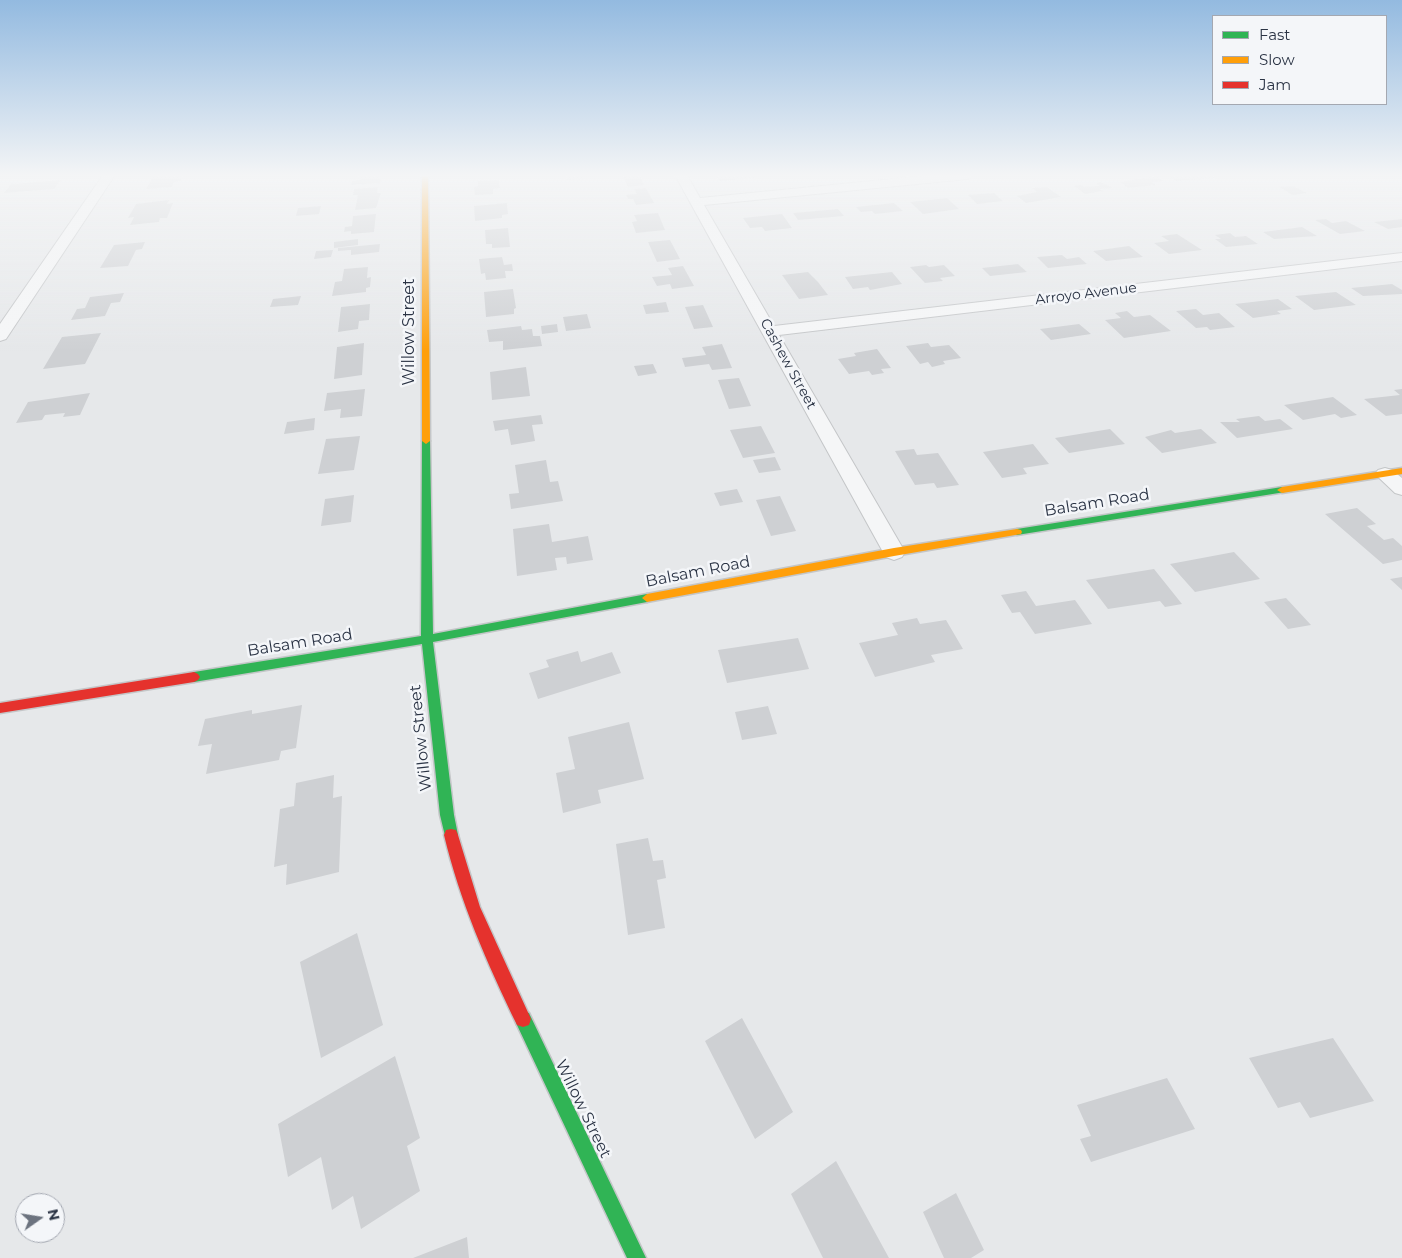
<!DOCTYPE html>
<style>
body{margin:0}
#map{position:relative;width:1402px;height:1258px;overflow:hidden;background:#e6e8ea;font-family:Montserrat,sans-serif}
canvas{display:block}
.legend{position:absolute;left:1212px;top:15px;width:175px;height:90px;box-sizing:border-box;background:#f4f6f9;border:1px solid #a4a8b1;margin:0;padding:6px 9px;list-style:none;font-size:15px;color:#2b3445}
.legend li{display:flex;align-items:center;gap:10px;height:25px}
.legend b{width:25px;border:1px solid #a4a8b1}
.north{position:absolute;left:15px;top:1193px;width:50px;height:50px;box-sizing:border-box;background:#f4f6f9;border:1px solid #a4a8b1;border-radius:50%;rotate:77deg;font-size:14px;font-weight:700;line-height:20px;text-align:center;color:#2b3445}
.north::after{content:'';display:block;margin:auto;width:18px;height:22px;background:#6c737f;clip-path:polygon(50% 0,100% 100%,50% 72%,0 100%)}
</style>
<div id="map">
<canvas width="1402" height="1258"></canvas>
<ul class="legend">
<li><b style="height:6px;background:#30b455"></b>Fast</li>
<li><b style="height:6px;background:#ff9f0a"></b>Slow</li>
<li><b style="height:6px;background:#e5322d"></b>Jam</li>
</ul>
<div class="north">N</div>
</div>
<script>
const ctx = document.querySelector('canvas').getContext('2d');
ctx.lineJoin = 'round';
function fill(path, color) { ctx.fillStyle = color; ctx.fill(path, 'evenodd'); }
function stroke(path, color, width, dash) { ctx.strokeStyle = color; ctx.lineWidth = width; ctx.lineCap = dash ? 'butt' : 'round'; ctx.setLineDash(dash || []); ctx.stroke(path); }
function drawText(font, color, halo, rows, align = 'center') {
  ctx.font = font + ' Montserrat,sans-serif'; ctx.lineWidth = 5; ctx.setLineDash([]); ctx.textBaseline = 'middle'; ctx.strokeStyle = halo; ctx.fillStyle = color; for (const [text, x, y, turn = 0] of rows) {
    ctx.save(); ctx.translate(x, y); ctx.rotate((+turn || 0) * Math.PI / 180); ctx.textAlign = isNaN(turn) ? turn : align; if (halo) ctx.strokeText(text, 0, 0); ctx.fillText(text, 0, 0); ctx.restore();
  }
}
const building = new Path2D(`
 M154,175h29l-3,6 -6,1 -2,5 -26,2z
 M357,175h24l-1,8 -29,2 1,-4 8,-1 1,-3h-4z
 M565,175h17l2,4 -17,1z
 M623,175h17l4,10 -16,2z
 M715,175h39l2,3 -36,3z
 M1167,175h44l5,3 -40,3z
 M1156,176l8,5 -12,1 4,3 -28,3 -8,-6z
 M61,180l-7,9 -50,4 7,-9z
 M499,180l1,8 -7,1v5l-18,1 -1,-8 4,-1v-5z
 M1101,182l12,6 -13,1 3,2 -18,3 -11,-8 7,-1 3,2 16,-1 -4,-3z
 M1293,186l14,7 -14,2 -14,-8z
 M378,187l-1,6h4l-5,15 -21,2 3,-15h-5l1,-6z
 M1047,187l14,10 -35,6 -9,-7 20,-4 -5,-4z
 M646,188l8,15 -18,2 -3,-6h-5l-2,-4 11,-1 -3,-5z
 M994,193l9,8 -26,3 -9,-9z
 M947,198l12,11 -36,5 -13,-12z
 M169,200l-2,4 6,-1 -6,15h-7l-1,4 -29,3 4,-8 -6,1 8,-14z
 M507,203l1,11 -6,1v3l-27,3 -1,-15z
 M894,203l9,8 -28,3 -3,-3 -11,1 -5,-5z
 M321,206l-2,8 -23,2 2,-8z
 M838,209l6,7 -46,4 -5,-7z
 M658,213l7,17 -29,3 -4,-11 5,-1 -3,-6z
 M376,214l-2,18 -23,2v-3l-7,1 1,-5 7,-1 1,-10z
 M782,214l10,14 -27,3 -3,-4 -12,1 -7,-10z
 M1326,219l6,4 14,-2 19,10 -25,3 -25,-14z
 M1402,219v8l-14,2 -14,-7z
 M1302,227l15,9 -43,3 -11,-7z
 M508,228l2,19 -18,1v-4h-6l-1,-14z
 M1230,233l5,4 11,-1 12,8 -32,3 -11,-8h6l-6,-4z
 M1177,234l25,16 -33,4 -15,-11 15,-2 -8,-5z
 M358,239v6l-24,3v-6z
 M670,240l10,19 -23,3 -9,-20z
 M145,242l-3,7 -6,1 -8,16 -28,2 14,-23z
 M380,244l-1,8 -28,3v-5l-13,1v-3z
 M1129,246l14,11 -37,4 -13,-10z
 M333,250l-2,7 -17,2 2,-8z
 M1062,255l5,4 12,-2 8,7 -39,4 -11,-11z
 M502,257l2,8 8,-1 1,7h-8l1,7 -20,2 -1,-7 -4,1 -2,-15z
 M1018,264l9,8 -37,4 -8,-8z
 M926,265l3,2 15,-2 11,11 -15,2 3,3 -18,2 -15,-16z
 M683,266l11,20 -22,3 -2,-5 -13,2 -5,-9 20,-2 -4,-7z
 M368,267l-1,11 4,-1 -1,10 -4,1v4l-34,4 3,-14 7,-1 2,-12z
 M808,272l10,10 10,13 -29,4 -17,-24z
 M892,272l10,12 -32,6 -2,-3 -15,2 -8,-12z
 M1392,284l10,6v4l-39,2 -12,-8z
 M513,289l3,19 -2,1v5l-28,3 -2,-25z
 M1336,292l20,13 -42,5 -19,-14z
 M124,293l-4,9 -9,1 -6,13 -34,4 6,-11 8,-1 5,-11z
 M301,296l-3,9 -28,2 3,-8z
 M1278,299l14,10 -15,2 4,3 -28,4 -18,-14z
 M666,302l3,10 -23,2 -3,-9z
 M370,304l-1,16 -10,1 -1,8 -20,3 3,-25z
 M703,305l10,22 -19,2 -9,-22z
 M1196,309l7,6 16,-2 16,14 -25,3 -3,-3 -11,1 -20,-17z
 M1127,311l7,6 16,-2 21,16 -47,7 -19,-18 16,-2 -6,-5z
 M587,314l4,14 -25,3 -3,-14z
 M557,324l1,8 -16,2 -1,-8z
 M1079,324l12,10 -40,6 -11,-11z
 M521,326l1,4 10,-1 1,7h7l2,10 -39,4v-9l-14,1 -2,-12z
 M101,333l-16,31 -42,5 19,-32z
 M364,343l-2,32 -28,4 3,-32z
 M928,343l3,4 18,-2 12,13 -18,3 2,3 -13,3 -4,-5 -8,2 -14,-18z
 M722,344l10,24 -20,2 -3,-6 -24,3 -3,-9 24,-3 -4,-8z
 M877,349l14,19 -10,1 3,4 -12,2 -3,-4 -20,3 -11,-15 18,-3 -2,-3z
 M653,364l4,9 -19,3 -4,-10z
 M526,367l4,29 -38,4 -2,-28z
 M739,378l12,28 -22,3 -11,-29z
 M365,389l-3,27 -22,2 1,-9 -17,2 3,-18z
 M1402,389v25l-16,2 -22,-17 36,-4 -6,-5z
 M90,393l-10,22 -17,2 2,-4 -20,2 -3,5 -26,3 12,-21z
 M1333,397l24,18 -16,3 -6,-4 -32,6 -19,-15z
 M541,415l2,9 -11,1 3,16 -24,4 -3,-16 -13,2 -2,-10z
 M1259,416l6,5 15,-2 13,10 -56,9 -17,-16h20l-4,-3z
 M315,418l-1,12 -30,4 3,-12z
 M761,426l14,27 -32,5 -13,-28z
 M1110,429l15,15 -56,9 -14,-15z
 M1201,429l16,14 -55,10 -17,-16 26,-7 4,3z
 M360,436l-6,34 -36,4 8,-35z
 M1033,444l16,20 -26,4 4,6 -25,4 -19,-26z
 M914,449l3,6 21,-2 21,32 -22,3 -3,-5 -19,2 -20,-34z
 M775,457l6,13 -22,3 -6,-13z
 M546,460l4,22 8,-1 5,20 -52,8 -2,-15 10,-1 -4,-28z
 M737,489l6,13 -23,4 -6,-13z
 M354,495l-3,27 -30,4 4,-27z
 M780,496l16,35 -25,5 -15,-36z
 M1357,508l19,16 -9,2 17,14 9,-2 9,8v14l-19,4 -58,-50z
 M549,524l3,18 36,-6 5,24 -26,4 -1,-7 -11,1 2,12 -40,6 -4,-47z
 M1234,552l26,27 -65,13 -25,-28z
 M1154,569l28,35 -17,3 -5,-6 -52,8 -22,-29z
 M1402,577v13l-12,-11z
 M1026,591l10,15 39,-6 17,24 -57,10 -15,-22 -8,1 -11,-18z
 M1286,598l25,27 -23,4 -24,-27z
 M917,618l3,6 26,-4 17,29 -32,6 4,7 -60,15 -16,-34 39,-8 -6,-12z
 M798,638l11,31 -82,14 -9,-33z
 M578,651l3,11 31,-10 9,21 -83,26 -9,-26 20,-6 -3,-7z
 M302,705l-6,43 -15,3 -2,9 -73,14 6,-30 -14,2 7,-27 47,-9v4z
 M768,706l9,28 -35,6 -7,-28z
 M629,722l15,57 -46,11 3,13 -38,10 -7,-40 19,-4 -7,-32z
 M334,775l-1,23 9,-2 -3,76 -53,13 1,-21 -13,3 6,-58 14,-3 2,-23z
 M648,838l5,23 10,-1 3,18 -9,2 8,48 -37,7 -12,-91z
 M357,933l26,92 -62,33 -21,-96z
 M742,1018l51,94 -38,27 -50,-98z
 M1333,1038l41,63 -64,17 -10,-16 -22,6 -29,-50z
 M395,1056l25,82 -13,8 13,45 -59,38 -8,-33 -21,14 -11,-53 -33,20 -10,-53z
 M1167,1078l28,51 -104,33 -11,-23 11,-3 -14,-31z
 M836,1161l53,97h-66l-32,-64z
 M956,1193l28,57 -13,8h-27l-21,-46z
 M467,1237l2,21h-56z`);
const street = new Path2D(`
 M103,175h12l-109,164 -6,2v-17z
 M675,175h12l13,23 233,-23h41l-6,4 -264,26 70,121 628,-73v8l-623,74 126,217 -3,5 -8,3 -8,-3 -3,-5z
 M1385,468l7,2 10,8v17l-7,-2 -20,-19 3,-4z`);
const fast = new Path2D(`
 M426,438l4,3 3,193 214,-40 5,4 -5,4 -214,40 21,173 4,20 -2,5 -5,1 -5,-1 -6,-25 -18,-171 -228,38 -4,-2 -2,-3 2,-3 4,-2 227,-36 1,-195z
 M1282,487l3,1v4l-268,43 -5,-3 5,-3z
 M523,1011l6,2 117,245h-19l-110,-233 -2,-6 2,-6z`);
const slow = new Path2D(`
 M422,175h6l2,266 -4,3 -4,-3z
 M1402,468v6l-120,19 -5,-3 5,-3z
 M1017,529l4,1 1,2 -1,2 -127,22 -247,46 -5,-4 5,-4 247,-46z`);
const jam = new Path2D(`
 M194,672l4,2 2,3 -2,3 -4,2 -194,31v-10z
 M451,829l5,1 2,5 22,72 51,112 -2,6 -6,2 -6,-2c-30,-62 -57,-123 -73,-190l2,-5z`);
const farStreetnames = [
 ["Arroyo Avenue",1086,294,-7],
 ["Cashew Street",788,364,61]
];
const streetNames = [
 ["Willow Street",409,332,-90],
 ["Balsam Road",1097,503,-9],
 ["Balsam Road",698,572,-11],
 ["Balsam Road",300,643,-9],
 ["Willow Street",421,738,-96],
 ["Willow Street",583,1109,64]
];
fill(building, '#ced0d3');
stroke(street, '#c4c6c8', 2);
stroke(fast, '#c4c6c8', 3);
stroke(slow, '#c4c6c8', 3);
stroke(jam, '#c4c6c8', 3);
fill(street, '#f5f6f7');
fill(fast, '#30b455');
fill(slow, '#ff9f0a');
fill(jam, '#e5322d');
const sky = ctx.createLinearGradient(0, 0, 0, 351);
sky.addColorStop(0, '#93bae0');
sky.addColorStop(0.5, '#f4f5f6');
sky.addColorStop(1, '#f4f5f600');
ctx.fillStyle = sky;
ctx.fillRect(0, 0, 1402, 351);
drawText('14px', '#2b3445', '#f4f6f9', farStreetnames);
drawText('16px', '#2b3445', '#f4f6f9', streetNames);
</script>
